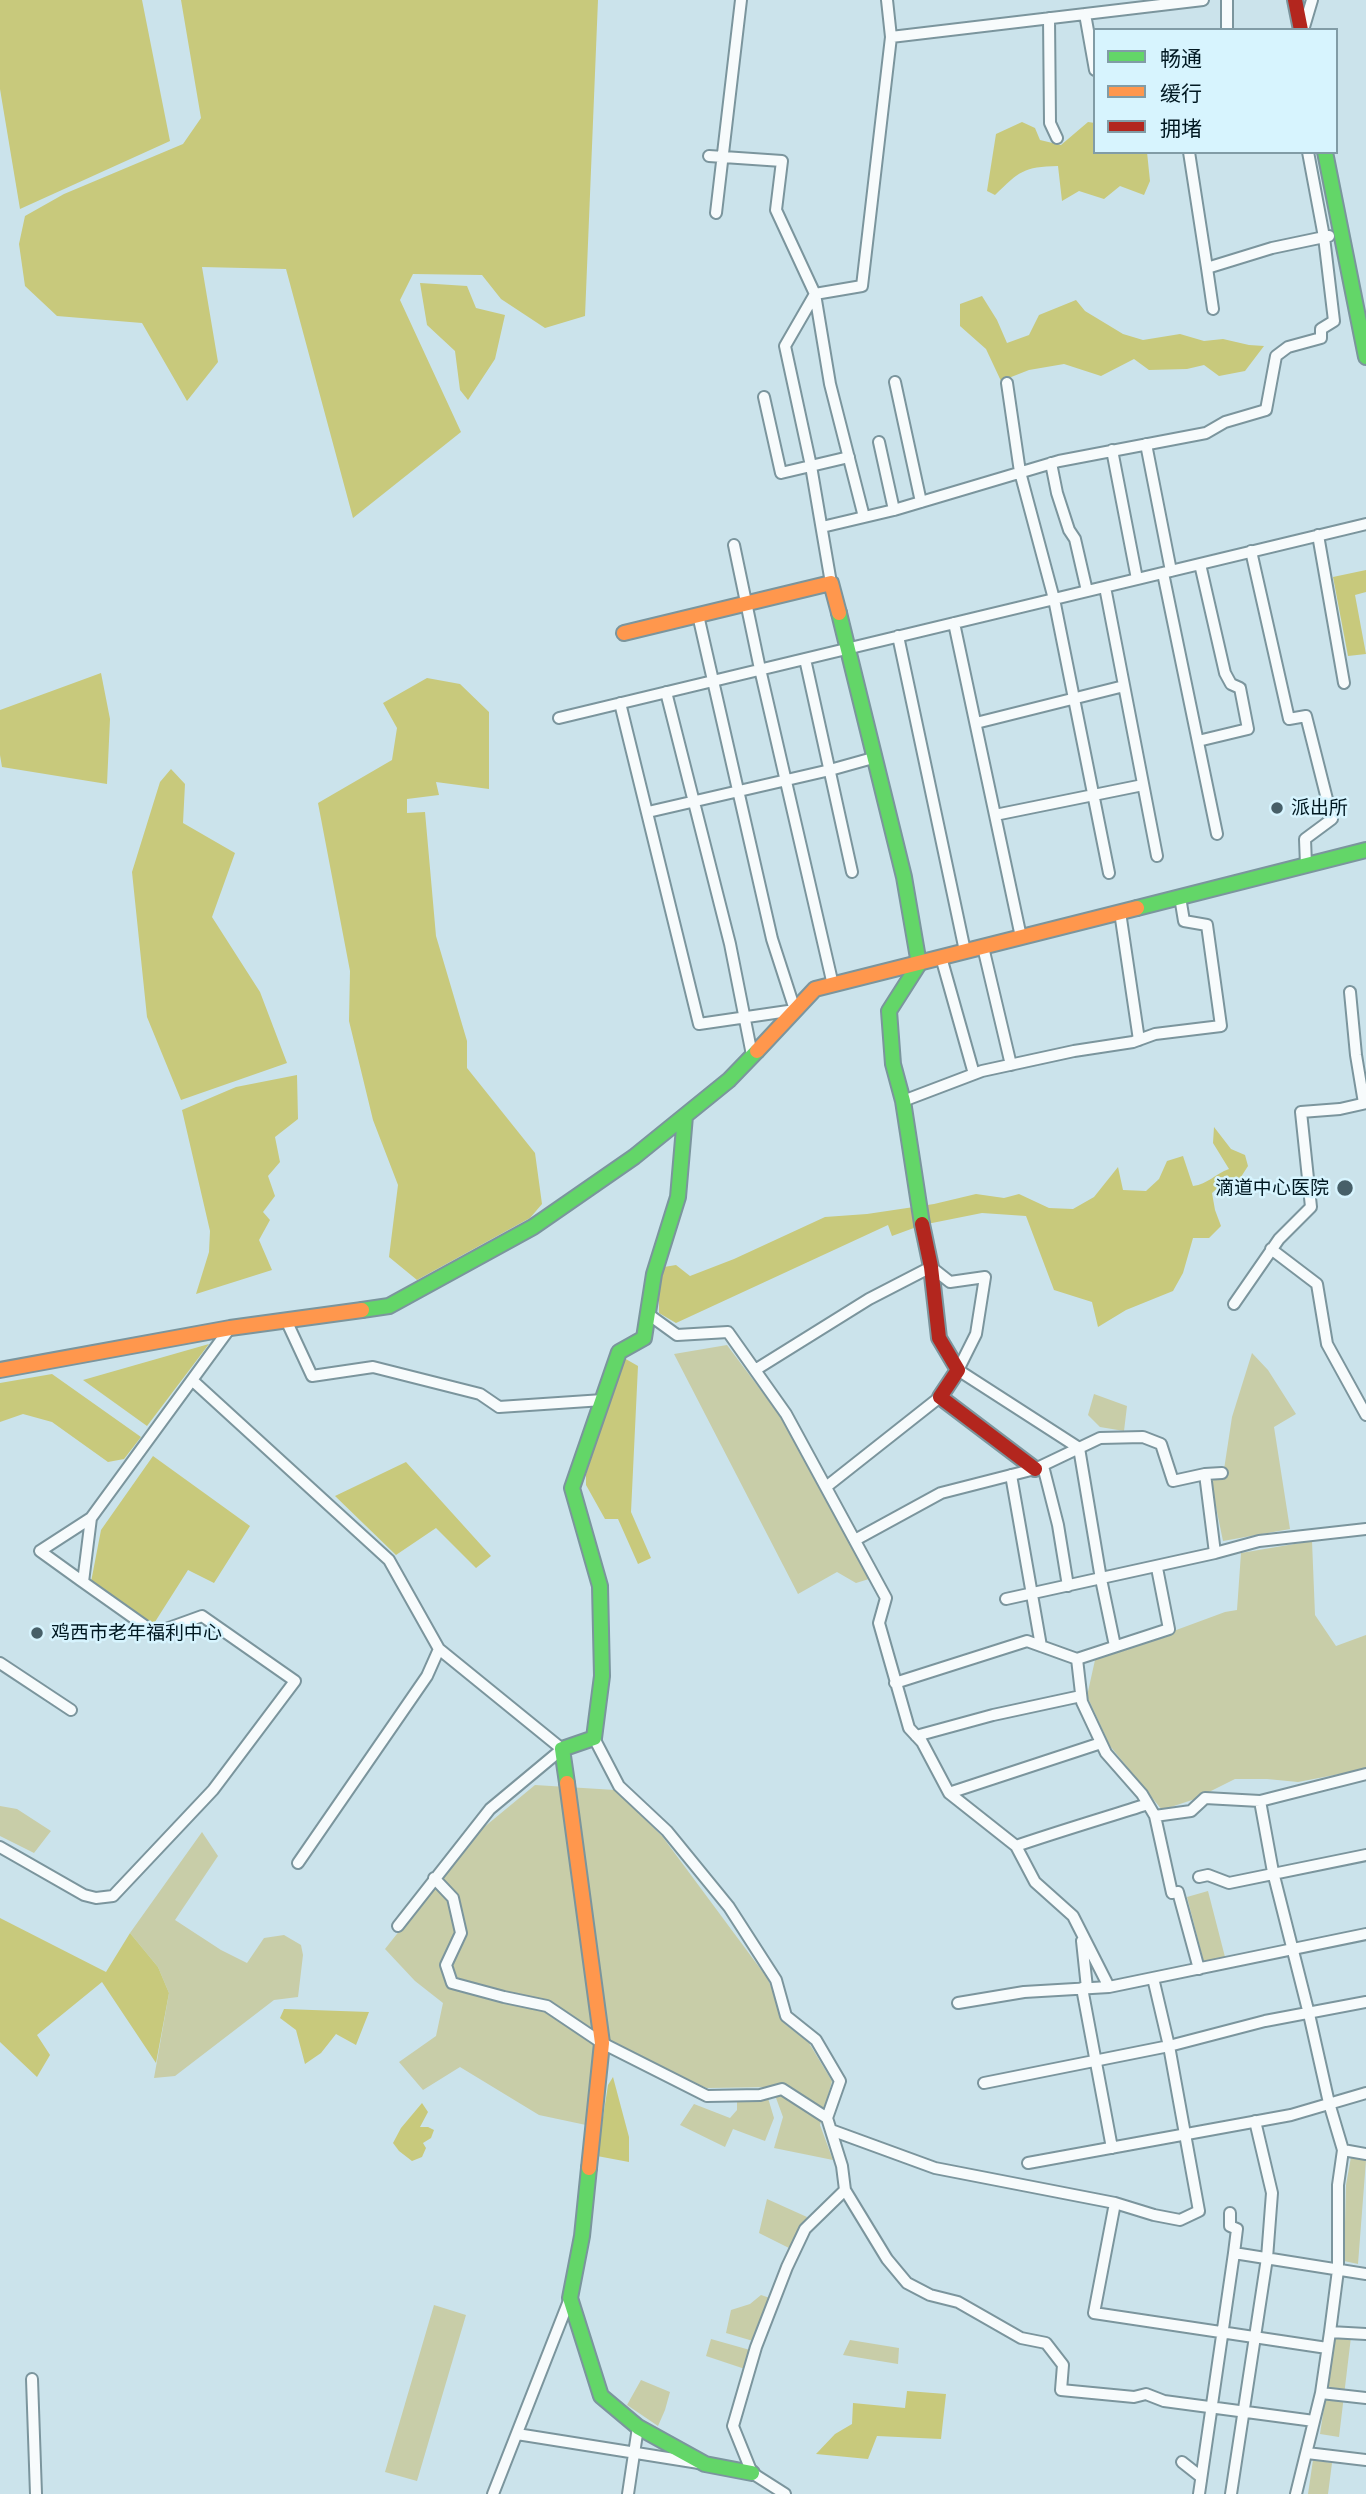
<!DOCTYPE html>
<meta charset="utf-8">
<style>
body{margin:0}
#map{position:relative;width:1366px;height:2494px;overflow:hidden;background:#cbe3eb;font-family:"Public Sans","Noto Sans SC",sans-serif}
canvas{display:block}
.legend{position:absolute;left:1093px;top:28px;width:245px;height:126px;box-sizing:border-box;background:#d7f4fe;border:2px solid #819ca6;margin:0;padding:9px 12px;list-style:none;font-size:21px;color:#001821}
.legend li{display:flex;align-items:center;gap:14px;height:35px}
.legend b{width:35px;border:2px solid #819ca6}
</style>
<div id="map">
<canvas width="1366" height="2494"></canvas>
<ul class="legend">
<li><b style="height:9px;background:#63d668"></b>畅通</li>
<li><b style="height:9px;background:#ff974d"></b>缓行</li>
<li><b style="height:9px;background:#b3261e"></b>拥堵</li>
</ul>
</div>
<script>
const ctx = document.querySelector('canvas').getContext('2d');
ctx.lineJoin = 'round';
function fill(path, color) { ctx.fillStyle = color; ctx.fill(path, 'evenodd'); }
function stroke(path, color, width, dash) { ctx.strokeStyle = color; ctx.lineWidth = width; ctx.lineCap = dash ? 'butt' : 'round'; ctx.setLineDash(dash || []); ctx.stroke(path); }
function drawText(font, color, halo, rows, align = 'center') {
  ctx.font = font + ' "Public Sans","Noto Sans SC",sans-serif'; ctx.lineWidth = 5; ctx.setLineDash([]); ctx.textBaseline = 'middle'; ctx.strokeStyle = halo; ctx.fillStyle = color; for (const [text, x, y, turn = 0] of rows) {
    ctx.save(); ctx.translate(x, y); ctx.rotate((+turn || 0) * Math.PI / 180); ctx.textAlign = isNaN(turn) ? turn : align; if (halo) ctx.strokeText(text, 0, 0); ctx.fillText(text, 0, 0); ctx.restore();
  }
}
const green = new Path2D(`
 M727,1345l51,68 91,166 -13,4 -19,-11 -39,22 -124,-240z
 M1252,1353l16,17 28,44 -22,13 16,102 -67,12 -13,-63 13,-2 9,-59z
 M1094,1394l33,12 -3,25 -24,-4 -12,-12z
 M1312,1541l3,74 21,31 30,-11v134l-68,13 -31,-3h-32l-40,20 -33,11 -52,-64 -23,-50 8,-36 130,-48 12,-2 4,-57z
 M535,1785l80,5 47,46 106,143 17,45 24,19 23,38 -12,44 13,35 -59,-12 9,-31 -11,-30 -65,1 -112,-43 -9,80 -47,-10 -79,-48 -37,23 -24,-28 37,-26 7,-33 -28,-22 -30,-32 92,-116z
 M0,1806l17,3 34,22 -17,22 -34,-17z
 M202,1832l16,24 -43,64 46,30 26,13 17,-25 20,-3 17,10 2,10 -5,42 -24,3 -99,76 -21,2 15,-85 -11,-26 -28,-34z
 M1208,1891l17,66 -21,6 -17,-66z
 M768,2098l6,20 -9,23 -32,-12 -8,18 -45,-22 14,-21 36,14 7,-8v-10z
 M1351,2157l15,3 -8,104 -14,-3 2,-76z
 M767,2199l40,18 -18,31 -30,-15z
 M761,2295l9,3 -17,43 -27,-8 5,-23 19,-6z
 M434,2305l32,10 -49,166 -32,-9z
 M1338,2335l13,2 -12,100 -19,-3 14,-94z
 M711,2339l39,11 -5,19 -39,-13z
 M850,2340l49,8 -1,16 -55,-9z
 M641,2380l29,12 -5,18 -7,16 -31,-21z
 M1313,2460l19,3 -4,31h-20z`);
const forest = new Path2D(`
 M0,0h142l28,141 -150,68 -20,-120z
 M181,0h417l-13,316 -40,12 -44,-29 -19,-24 -69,-1 -13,26 61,132 -108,86 -67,-249 -84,-2 16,95 -31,39 -45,-78 -85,-7 -32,-30 -6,-42 6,-28 39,-22 119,-50 18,-26z
 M1022,122l13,6 5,12 21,5 27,-23 7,1v29h52l3,29 -6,14 -24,-9 -16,13 -25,-8 -17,10 -4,-35c-35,1 -38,5 -63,29l-8,-4 9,-57z
 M420,283l47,3 9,22 29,7 -10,44 -27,41 -8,-10 -5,-39 -28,-26z
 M982,296l15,24 10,23 22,-8 10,-20 37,-15 9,11 38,23 20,6 37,-6 24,7 19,-2 26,6 15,1 -19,25 -26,5 -15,-11 -17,4 -38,1 -15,-11 -33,17 -37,-12 -35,6 -28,11 -15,-32 -26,-23v-22z
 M1366,570v22l-11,3 11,59 -18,2 -15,-79z
 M101,673l9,46 -3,65 -105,-17 -2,-12v-45z
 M427,678l33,6 29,28v77l-53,-7 3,13 -32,4v14l18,-1 11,124 31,105v27l68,85 7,51 -12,14 -113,62 -28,-23 9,-72 -25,-65 -24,-99 1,-50 -32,-168 74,-43 5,-32 -14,-25z
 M171,769l14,15 -2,39 52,30 -23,64 48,75 27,71 -106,37 -34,-83 -15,-145 28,-90z
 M297,1075l1,44 -23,18 5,25 -12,14 7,20 -12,16 7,8 -11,20 13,30 -76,24 13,-42 1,-21 -28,-121 54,-23z
 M1214,1127l17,22 14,6 3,11 -9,14 -15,2 -12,11 3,17 6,16 -12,12h-16l-10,35 -10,18 -47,19 -28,17 -6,-25 -38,-12 -28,-74 -44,-3 -60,12 -30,11 -4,-11 -212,98 -17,-10v-28l5,-18 12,-2 14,11 44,-17 91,-42 42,-3 67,-10 42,-10 28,4 15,-4 30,14 24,1 21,-12 24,-30 5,23 23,1 13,-12 8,-18 16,-5 10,30c15,-2 22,-12 36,-17l-16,-26z
 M209,1344l-62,82 -64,-46z
 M624,1358l14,8 -7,146 20,46 -13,6 -20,-45h-13l-19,-34v-11z
 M52,1374l89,63 -17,22 -16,3 -56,-40 -29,-8 -23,8v-39z
 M153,1456l97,70 -36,57 -26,-13 -35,55 -62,-43 10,-52z
 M406,1462l85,94 -15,12 -40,-40 -40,27 -61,-59z
 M0,1918l106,54 24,-39 28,34 11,26 -13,70 -54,-81 -65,53 13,20 -13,22 -37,-35z
 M284,2009l85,3 -13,33 -20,-11 -15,19 -16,11 -9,-34 -16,-12z
 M613,2077l16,60v25l-32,-6 11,-71z
 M422,2103l6,9 -8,15h8l6,3 -3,8 -8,5 3,5 -4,9 -10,4 -13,-10 -6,-8 8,-15z
 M907,2391l39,3 -5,45 -64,-3 -9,23 -52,-5 19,-20 17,-10 1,-21 52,5z`);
const street = new Path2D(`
 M887,0l4,37
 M1085,14l10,56
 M1049,18l1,105 7,15
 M1304,27l8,-27
 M1227,30v-30
 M1189,152l18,116 65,-20 57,-12
 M709,156l73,5 -6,49 39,84 47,-8 29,-249 312,-37
 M716,213l25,-213
 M1207,268l6,41
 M815,294l-30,52 26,120 20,117
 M815,294l15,90 34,133
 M895,382l26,120
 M1007,383l13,89 34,127 55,274
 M764,397l17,76 68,-16
 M879,442l15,68
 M1146,444l25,127
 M1112,450l25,129
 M1051,463l6,30 12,37 6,9 12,52
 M822,527l72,-17 165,-49 147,-28 19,-11 41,-12 10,-54 12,-9 33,-9v-9l13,-8 -10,-84 -16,-85
 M1318,535l26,148
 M734,545l26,124 73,316
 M1251,551l38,168 17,-3 26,103 -27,20 1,26
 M1163,573l54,261
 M1105,587l52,269
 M954,623l67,314
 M898,636l67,315
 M805,659l47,213
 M666,692l64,252 22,111
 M620,703l79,321 96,-14 -23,-71 -74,-324
 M559,718l807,-194
 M976,723l148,-37
 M1198,741l50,-12 -8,-41 -9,-4 -6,-11 -25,-109
 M648,812l182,-42 43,-12
 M995,815l148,-30
 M1120,912l19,128
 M983,947l28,118
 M941,957l33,117
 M1350,992l6,63 8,48
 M903,1101l79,-30 92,-20 59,-9 22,-8 66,-8 -14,-101 -23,-4 -4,-24
 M1271,1249l46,35 10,60 39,71
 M1234,1304l45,-65 32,-32 -10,-95 39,-3 26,-6
 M648,1314l29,21 51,-3 58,82 100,184 -7,25 30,105 13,14 27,51 67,53 19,36 38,34 36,71
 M286,1320l26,56 61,-9 107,27 19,13 104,-7
 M755,1370l114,-71 62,-32 19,15 35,-5 -9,57 -18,36 121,78 22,131 14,67
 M192,1380l197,180 50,89 -12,27 -129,187
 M1043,1466l15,59 10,61
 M1011,1475l30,171
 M826,1487l114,-90
 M855,1540l86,-47 94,-24 65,-31 43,-1 18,7 12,37 32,-7 17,-1
 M1215,1553l44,-12 107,-12
 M1157,1568l12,61 -92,30 5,43 24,51 36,41 13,22 36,-5 14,-13 55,3 106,-27
 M83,1582l-43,-31 51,-33 139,-190
 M1006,1599l209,-46 -10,-79
 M0,1663l71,47
 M895,1683l132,-42 50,18
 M916,1736l77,-21 88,-19
 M594,1738l25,48 48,45 62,76 47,73 10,36 30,24 24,41 -13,37 15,48 3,24 42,69 20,24 23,12 28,7 63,36 25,5 17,22 -2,25 73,7 12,-3 18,7 150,20
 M949,1793l152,-50
 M1260,1801l13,71 36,142 20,89 14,47 -5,35v85l-8,62 -9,61 -25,101
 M1155,1816l17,77 6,-1 21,77
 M1016,1846c44,-15 88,-28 132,-42
 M0,1847l84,48 12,3 17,-2 100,-106 82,-109 -93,-65 -47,17 -72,-51 8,-64
 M1199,1877l9,-2 21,8 137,-28
 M434,1878l19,20 8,35 -15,32 6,18 52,14 43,9 55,37 105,53 53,-1 22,-6 45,29
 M398,1926l92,-117 72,-60 -123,-100
 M1082,1941l5,47
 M1082,1988l30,160
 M958,2003l66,-11 85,-5 257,-53
 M984,2083l185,-37 96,-25 101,-19
 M831,2130l104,38 180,35 39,12 26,5 19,-9 -30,-165 -16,-68
 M1343,2150l23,4
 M1028,2163l263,-48 75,-22
 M1115,2203l-21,110 233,35
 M1234,2253l132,21
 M1330,2332l36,2
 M32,2379l4,115
 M1321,2393l45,5
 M517,2434l182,29
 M1307,2453l59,7
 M1182,2462l19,15v4
 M493,2494l77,-196
 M628,2494l10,-67
 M785,2494l-33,-21 -19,-47 23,-79 31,-80 18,-38 40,-39
 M1199,2494l35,-241 3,-24 -7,-3v-13
 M1231,2494l36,-236 5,-65 -17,-72`);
const fast = new Path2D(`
 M1325,152l41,205
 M839,613l65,264 15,87 -30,47 4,53 10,37 19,123
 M1137,908l229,-58
 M362,1310l27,-4 144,-79 101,-70 95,-77 28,-29
 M567,1783l-5,-34 32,-11 8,-62 -2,-90 -28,-98 47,-136 25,-14 10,-64 24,-77 7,-81
 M589,2168l-7,68 -12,62 31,98 37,31 67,37 47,9`);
const slow = new Path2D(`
 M624,633l207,-50 8,30
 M757,1051l58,-62 322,-81
 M0,1370l230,-42 132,-18
 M567,1783l35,260 -13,125`);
const jam = new Path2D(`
 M1295,0l6,30
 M922,1224l9,43 8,71 19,32 -18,27 95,72`);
const markers = [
 [1277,808,7,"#475f68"],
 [1345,1188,9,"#475f68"],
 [37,1633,7,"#475f68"]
];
const poiNames = [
 ["派出所",1291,808],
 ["滴道中心医院",1329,1188,"right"],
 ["鸡西市老年福利中心",51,1633]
];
fill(green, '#c8cda8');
fill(forest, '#c8c97c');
stroke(street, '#7b959d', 14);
stroke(fast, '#7b959d', 18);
stroke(slow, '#7b959d', 18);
stroke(jam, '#7b959d', 18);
stroke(street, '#f7fbfc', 10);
stroke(fast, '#63d668', 14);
stroke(slow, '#ff974d', 14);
stroke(jam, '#b3261e', 14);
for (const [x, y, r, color] of markers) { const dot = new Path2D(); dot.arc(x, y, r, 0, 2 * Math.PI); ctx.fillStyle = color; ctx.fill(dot); stroke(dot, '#d7f4fe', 2.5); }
drawText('19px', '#001821', '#d7f4fe', poiNames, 'left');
</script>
